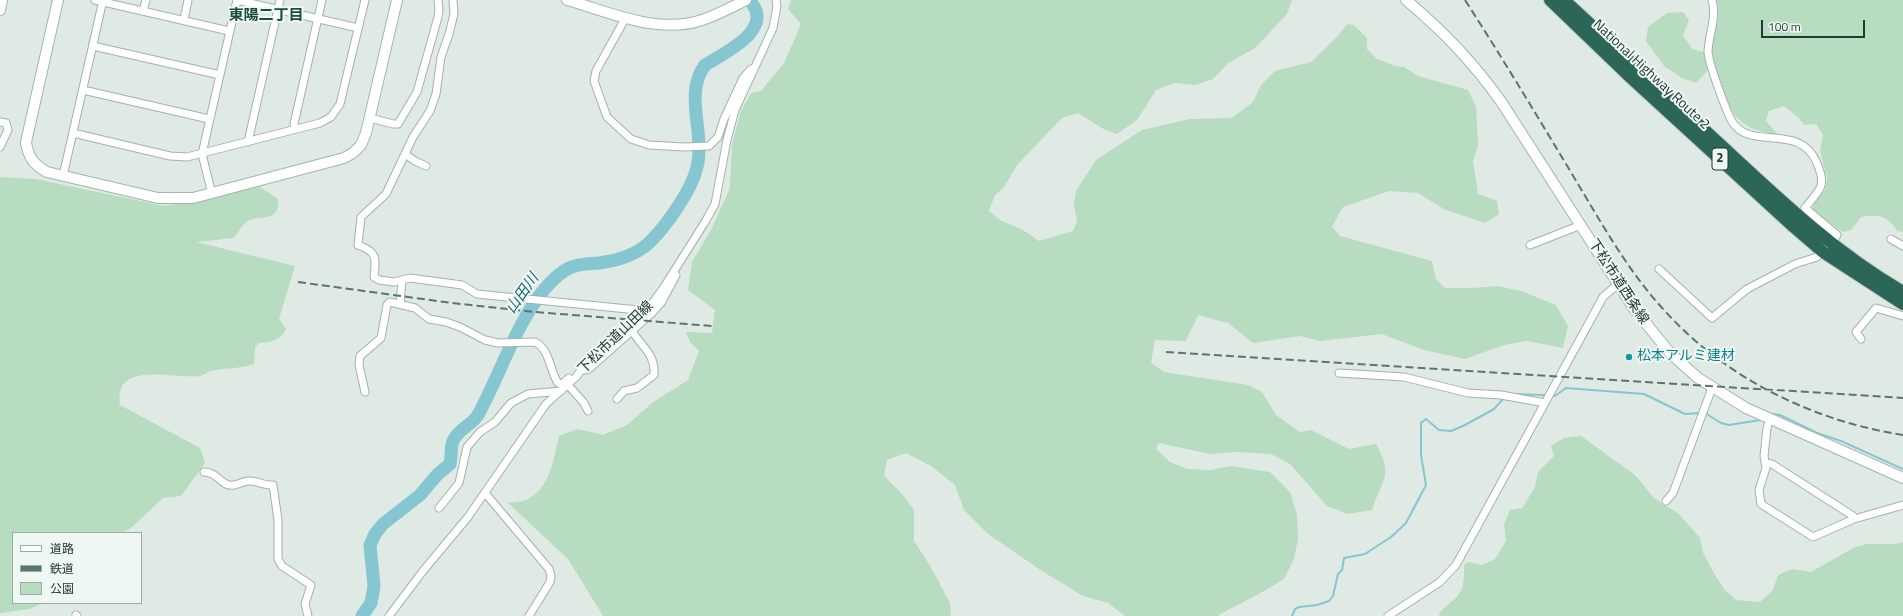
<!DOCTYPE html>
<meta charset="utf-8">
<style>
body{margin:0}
#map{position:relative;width:1903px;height:616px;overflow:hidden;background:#dfeae5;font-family:"Titillium Web","Noto Sans JP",sans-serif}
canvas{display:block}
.legend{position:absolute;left:12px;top:532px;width:130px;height:72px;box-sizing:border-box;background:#eff7f3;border:1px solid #9caba6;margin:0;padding:5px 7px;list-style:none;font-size:12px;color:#203a32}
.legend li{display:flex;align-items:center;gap:8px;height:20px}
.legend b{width:20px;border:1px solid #9caba6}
.scale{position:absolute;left:1761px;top:20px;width:104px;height:18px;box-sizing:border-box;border:2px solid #203a32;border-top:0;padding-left:5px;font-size:12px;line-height:14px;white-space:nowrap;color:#203a32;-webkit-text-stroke:3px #eff7f3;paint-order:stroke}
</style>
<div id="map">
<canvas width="1903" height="616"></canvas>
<ul class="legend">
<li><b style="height:5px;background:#fff"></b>道路</li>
<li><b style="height:5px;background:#5a766e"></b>鉄道</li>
<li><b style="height:11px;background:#b7dcc0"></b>公園</li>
</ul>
<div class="scale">100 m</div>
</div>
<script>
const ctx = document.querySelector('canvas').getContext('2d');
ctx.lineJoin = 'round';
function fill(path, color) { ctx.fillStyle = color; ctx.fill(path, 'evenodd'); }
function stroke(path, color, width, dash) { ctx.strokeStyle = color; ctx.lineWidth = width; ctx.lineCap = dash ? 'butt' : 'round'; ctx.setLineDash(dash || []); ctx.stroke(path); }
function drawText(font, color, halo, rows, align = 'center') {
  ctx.font = font + ' "Titillium Web","Noto Sans JP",sans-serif'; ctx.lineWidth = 4; ctx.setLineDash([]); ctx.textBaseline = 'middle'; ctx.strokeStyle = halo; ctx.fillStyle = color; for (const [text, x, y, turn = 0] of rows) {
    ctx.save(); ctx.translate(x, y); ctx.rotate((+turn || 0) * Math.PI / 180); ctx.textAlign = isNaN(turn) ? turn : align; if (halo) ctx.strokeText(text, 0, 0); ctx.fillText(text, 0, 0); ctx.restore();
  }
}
const green = new Path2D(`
 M791,0h501l-5,14 -32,34 -27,15 -15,16 -18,6 -20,-2 -19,7 -19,30 -20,14 -12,-4 -27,-17 -16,5 -45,47 -13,22 -9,8 -6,16 11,9 23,10 16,11 34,-10 4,-9 -3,-18 2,-13 20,-31 46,-30 48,-11 42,-1 21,-16 8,-17 14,-14 36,-9 27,-26 9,-12 7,1 13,13v11l10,10 19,7 8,1 14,9 50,14 8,17 2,38 -5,16 5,33 19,7 2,13 -14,9 -41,-14 -26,-16 -29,-2 -46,16 -11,20 8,9 92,25 4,18 9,9h27l25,-2 24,5 35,14 12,21 -5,22 -36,-7 -23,4 -39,14 -41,-9 -42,-16 -63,7 -19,-5 -47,7 -25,-20 -30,-8 -12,26 -31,-1 -4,23 13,9 84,13 14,7 14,23 24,17 11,-2 38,19 27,-5c18,33 6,34 -4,66l-25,4 -20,-8 -37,-42 -19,-10 -34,-2 -27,2 -51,-11 -3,6 14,13 17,7 24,1 19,-4 40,6 20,20 7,23 1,24 -4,20 -10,20 -27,16 -37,19 -1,2h-94l-17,-13 -25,-7 -41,-25 -54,-37 -24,-24 -9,-25 -24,-19 -25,-13 -19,7 -3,16 17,17 13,17v31l18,28 18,34 1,13h-348l-35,-57 -60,-56c6,-1 13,-1 18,-3 24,-11 28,-42 33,-64l19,-7 25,6 24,-10 25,-22 36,-23 11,-29 -9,-9 -4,-10 26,1 3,-23 -27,-20 4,-28 19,-32 19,-42 2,-44 9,-33 10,-18 10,-2 23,-28 17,-39 -13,-15z
 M1716,0h187v232l-6,-1c-9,-15 -18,-17 -36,-14l-10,13 -9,2 -30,-23 3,-8 10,-11 2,-11 -7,-29 3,-15 -7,-11 -12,1 -6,-8 -14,-11 -15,5 -3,10 11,13c-41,-3 -49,-25 -60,-61l-9,-3 -12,13 -14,-5 -18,-12 -18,-25 2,-14 19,-14 16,-1 6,8 -6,15 9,14 11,3 8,-4c2,-15 12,-33 5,-48z
 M0,177l36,2 128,27 96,-19 18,12c2,27 -20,13 -33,24 -4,4 -8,11 -11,15l-38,4 99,24 -16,53 7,10c-5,12 -15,13 -27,14l-4,4 -1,17c-13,5 -29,4 -43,7 -3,1 -7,4 -11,5 -24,4 -87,-17 -80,29l80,43 5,15 -24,33 -18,2 -32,30 -9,5h-109v70h30l-13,6 -30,4z
 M1581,436l54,39 19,23 25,16 21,24 3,15 12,22 9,14 12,11 24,2 13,-12 5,-15 14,-6 19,3 44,-25 12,-3h28l8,-2v74h-464c2,-7 7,-9 12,-14 14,-10 13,-22 13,-37l4,-3 14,3 13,-6 11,-18 -2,-17 6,-14 12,-2 13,-21 3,-15 16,-16 -3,-10 13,-8z`);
const stream = new Path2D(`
 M1508,394l37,1
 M1553,395l2,1 11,-8 78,6 41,20 15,-1
 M1705,413l16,10 8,2 31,-5
 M1773,414l7,1 37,18 24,8 62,28
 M1292,616l3,-7 4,-2 18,-2 12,-4 4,-5 5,-22 4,-4 2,-12 21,-4 26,-17 15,-14 20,-38 -5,-30v-32l5,-4 13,11 12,1 14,-6 29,-16 9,-10`);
const river = new Path2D(`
 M362,616l9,-13 3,-17 -4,-41 5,-11 8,-10 37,-29 17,-20 13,-11c2,-7 0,-16 3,-23 5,-12 19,-16 25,-26 24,-43 46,-117 86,-144 10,-7 23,-7 35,-8 40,-5 54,-20 76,-52 10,-15 20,-31 23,-49 6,-31 -14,-69 7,-97 19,-12 72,-36 44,-65`);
const street = new Path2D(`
 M95,0l134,31
 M237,0l121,28
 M453,0l1,14 -5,20 -8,23 -5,37 -6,17 -17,26 -27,57 -25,23 -3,28c20,7 18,14 16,32l5,3 15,2 16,-4 52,7 15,9 161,16 7,3
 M143,11l3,-11
 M626,17l-30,54 -2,10 13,36 24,22 18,6 34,2 26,-1 9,-9 6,-18 19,-41 8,-9
 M184,20l4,-20
 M93,46l127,29
 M83,90l126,29
 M370,118l23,6h5l19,-32 21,-75 1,-8 -1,-9
 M0,122l6,1 2,7 -8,17
 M295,129l-1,-5 28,-124
 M73,133l97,23 17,1 133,-34 11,-6 9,-13 25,-104
 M248,142l32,-142
 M405,154l10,7 11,5
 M63,176l40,-176
 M212,194l-10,-40 35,-154
 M1891,239l12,7
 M1530,245l51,-20
 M1659,269l53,49 35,-29 48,-25 22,-7 14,-13 6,-9 -32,-27c15,-19 22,-21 12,-45 -17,-41 -65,-12 -84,-40 -6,-9 -25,-61 -25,-72 1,-17 9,-34 4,-51
 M400,304l2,-24
 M1861,339l-5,-7 20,-24 27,8
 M580,371l9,-2 63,-56 9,-10 15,-28
 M1339,373l65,4 64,16 33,2 44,8
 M568,385l16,18 4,8
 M365,392l-6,-27 1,-9 21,-18 6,-33 3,-3 25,6 14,11 17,3 14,5 25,13 13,3 37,-1c15,7 15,30 23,41l4,1 7,-6
 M617,399l7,-8 13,-3 17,-13c2,-20 -12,-28 -22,-44
 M1770,418l-3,10 -3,28 2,12 -7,22 2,14 52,33 41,-18 49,-14
 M1765,463l7,1 81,52 1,3
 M204,472c11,0 14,8 22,12 7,4 15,-2 22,-3 9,-1 15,5 25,4l5,35v39l4,7 29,19 -6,19 3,12
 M485,493l64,76 2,7 -1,6 -21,34
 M1666,501l7,-8 39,-105
 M439,508l20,-25 8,-36 13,-15 15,-10 16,-19 17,-9 33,-3
 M76,615l1,1
 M389,616l34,-45 45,-54 78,-113 30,-27 13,-17 56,-47 19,-26 41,-65 10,-18 12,-64 8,-30 38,-82 4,-22 -1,-6
 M1388,616l52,-34 16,-17 140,-255 7,-13 15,-13`);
const secondary = new Path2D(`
 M58,0l-32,142c2,15 8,23 21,30l111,26h35l151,-40 9,-5 8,-8 5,-12 31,-133
 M567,0c42,12 91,35 135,20 15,-5 30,-13 44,-20
 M1406,0c38,32 67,62 96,103l133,207 35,43 28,25 48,30 157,70
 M0,10l2,-10`);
const highway = new Path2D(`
 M1550,0l77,74 167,153 29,25 80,52
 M1564,0c54,50 108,100 162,150 56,52 111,104 177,142`);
const rail = new Path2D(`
 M1465,0c38,59 74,119 110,179 27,45 53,92 89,131 61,68 149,111 239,125
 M298,282l154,21 83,9 177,14
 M1166,352l737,46`);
const markers = [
 [1629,357,4,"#0f9aa8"]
];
const shields = [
 [1720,159,16]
];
const shieldNames = [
 ["2",1720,159]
];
const streetNames = [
 ["National Highway Route 2",1651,75,43],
 ["下松市道西条線",1618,282,57],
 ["下松市道山田線",616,338,-44]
];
const cultureNames = [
 ["松本アルミ建材",1637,357]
];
const neighbourhoodNames = [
 ["東陽二丁目",266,16]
];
const waterNames = [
 ["山田川",523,294,-55]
];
fill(green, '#b7dcc0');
stroke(stream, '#85c6d0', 2);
stroke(river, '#85c6d0', 13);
stroke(street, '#a2b2ac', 9);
stroke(secondary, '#9eb6ad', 12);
stroke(highway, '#bcc4c2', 14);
stroke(street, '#fff', 7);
stroke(secondary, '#fff', 10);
stroke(highway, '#2b6659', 12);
stroke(rail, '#5a766e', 2, [8, 4]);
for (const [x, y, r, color] of markers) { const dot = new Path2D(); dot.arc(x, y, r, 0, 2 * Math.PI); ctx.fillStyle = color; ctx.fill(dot); stroke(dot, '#eff7f3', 1.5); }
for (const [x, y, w] of shields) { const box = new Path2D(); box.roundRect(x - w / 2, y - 11, w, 22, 3); ctx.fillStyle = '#eff7f3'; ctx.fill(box); stroke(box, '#203a32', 1); }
drawText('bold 13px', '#203a32', null, shieldNames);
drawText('14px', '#203a32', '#eff7f3', streetNames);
drawText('14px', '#0d838f', '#eff7f3', cultureNames, 'left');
drawText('bold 15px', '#1c4c3f', '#eff7f3', neighbourhoodNames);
drawText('italic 15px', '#1a6876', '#eff7f3', waterNames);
</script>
